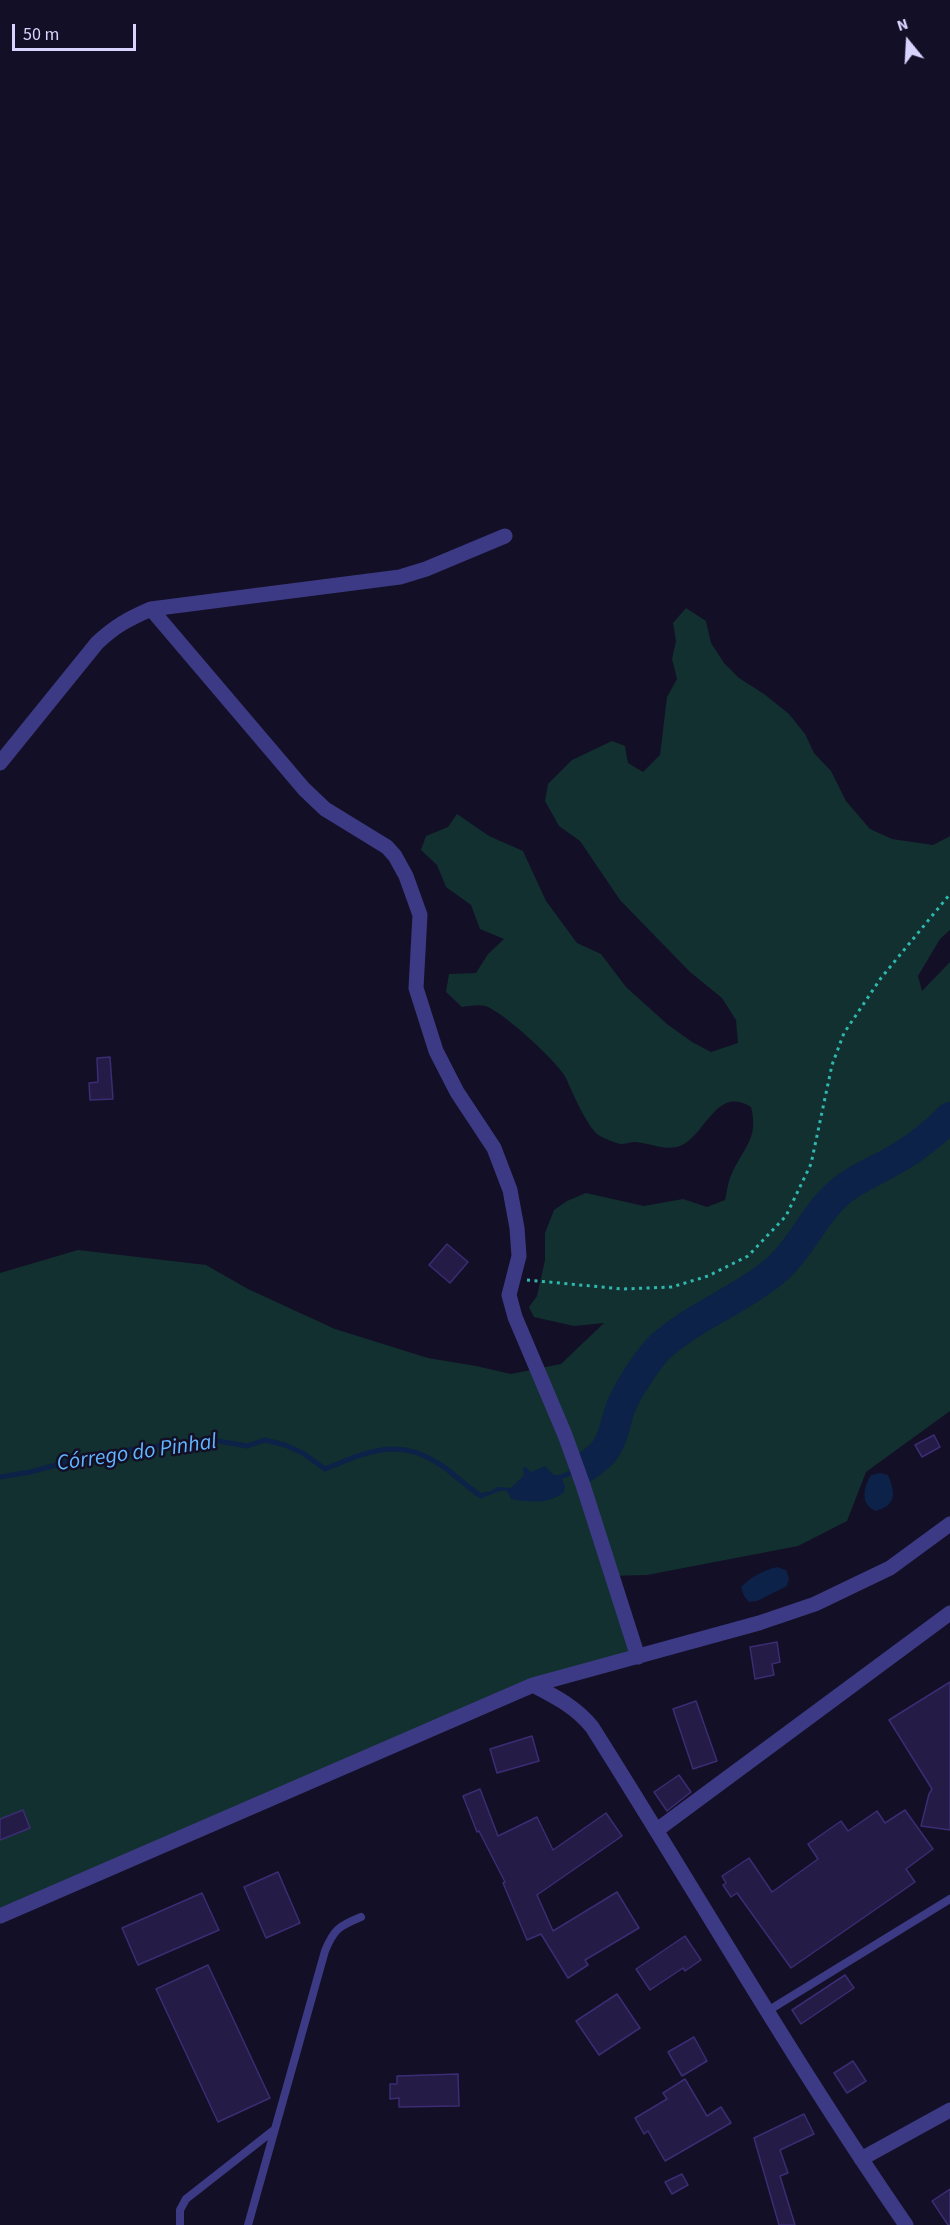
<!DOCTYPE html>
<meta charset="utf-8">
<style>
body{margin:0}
#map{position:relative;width:950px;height:2225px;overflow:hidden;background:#130f26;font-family:"Source Sans 3",sans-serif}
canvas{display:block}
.north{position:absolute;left:878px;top:12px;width:60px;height:60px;-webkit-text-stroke:4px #130f26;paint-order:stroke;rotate:342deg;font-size:16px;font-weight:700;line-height:24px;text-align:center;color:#d9d4ff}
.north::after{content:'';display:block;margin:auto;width:21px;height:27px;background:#d9d4ff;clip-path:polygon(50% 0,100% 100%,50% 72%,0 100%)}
.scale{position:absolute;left:12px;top:24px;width:124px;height:27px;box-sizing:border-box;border:3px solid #d9d4ff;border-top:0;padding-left:8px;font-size:18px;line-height:21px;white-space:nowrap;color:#d9d4ff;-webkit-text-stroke:4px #130f26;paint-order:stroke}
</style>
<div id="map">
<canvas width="950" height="2225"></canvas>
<div class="north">N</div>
<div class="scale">50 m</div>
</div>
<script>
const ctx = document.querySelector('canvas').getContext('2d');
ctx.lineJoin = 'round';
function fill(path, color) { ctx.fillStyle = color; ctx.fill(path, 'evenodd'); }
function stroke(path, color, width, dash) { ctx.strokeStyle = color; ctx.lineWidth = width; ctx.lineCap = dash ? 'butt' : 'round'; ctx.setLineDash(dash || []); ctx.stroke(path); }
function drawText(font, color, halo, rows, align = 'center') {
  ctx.font = font + ' "Source Sans 3",sans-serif'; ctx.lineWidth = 5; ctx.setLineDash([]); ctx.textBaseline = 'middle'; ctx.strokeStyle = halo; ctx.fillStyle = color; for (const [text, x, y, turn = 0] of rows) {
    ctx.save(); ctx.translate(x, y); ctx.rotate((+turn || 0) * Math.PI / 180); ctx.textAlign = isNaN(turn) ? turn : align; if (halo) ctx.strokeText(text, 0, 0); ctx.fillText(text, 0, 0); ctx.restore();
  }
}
const green = new Path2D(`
 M686,608l20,13 5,22 13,20 15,15 25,16 25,20 16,20 9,19 17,18 15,30 24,28 22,10 41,6 17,-9v94l-10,9 -22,37 4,15 28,-29v449l-84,61 -19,49 -49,25 -151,29 -39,1 28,85 -93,25 -543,235v-648l78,-23 128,15 42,24 87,40 93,29 48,8 35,8 50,-10 43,-41 -30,3 -40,-9 -5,-10 8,-11 8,-36v-27l9,-23 13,-9 19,-8 58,13 39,-7 24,8 18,-7c2,-8 3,-19 7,-27 12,-26 27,-35 19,-66 -33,-21 -44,23 -67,37 -16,9 -33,-1 -49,-2 -5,0 -9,2 -14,2 -6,-1 -15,-5 -21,-8 -11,-5 -29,-46 -34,-58 -7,-15 -65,-68 -81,-72 -7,-2 -17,0 -23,1l-16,-15 3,-18 27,-1 12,-19 16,-15 -24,-10 -9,-24 -25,-18 -9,-22 -16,-15 5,-14 22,-9 9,-13 32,22 34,15 23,50 31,42 24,11 25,33 41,37 25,18 19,10 27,-9 -2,-23 -14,-22 -32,-26 -70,-72 -40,-59 -21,-15 -14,-25 3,-17 24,-24 40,-19 13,5 3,17 15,9 17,-17 7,-58 10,-18 -5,-20 4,-18 -3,-18z`);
const water = new Path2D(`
 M545,1466l9,9h6l5,11 -1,6c-15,13 -35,10 -53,7l-4,-8c-10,-2 -16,6 -26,5l17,-9 13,1 13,-13 -1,-7 3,-1 5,5z
 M880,1473l8,2c8,19 8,30 -12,36 -16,-6 -13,-23 -5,-36z
 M777,1567l9,3 3,8 -2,8 -30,15 -8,1 -5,-6 -3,-9c11,-11 21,-16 36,-20z`);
const stream = new Path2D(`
 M0,1477l30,-5 64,-17 99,-14 19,-1 35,6 18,-6 20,5 18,8 22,16c39,-16 71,-32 111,-7 16,9 29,24 45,34l5,-2
 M556,1479l12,-5`);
const river = new Path2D(`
 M584,1468c7,-5 16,-11 21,-18 8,-12 10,-24 14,-38 5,-17 28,-52 41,-65 33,-30 76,-45 111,-73 29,-22 42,-60 70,-83 11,-9 23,-15 35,-21 28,-14 53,-31 74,-53`);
const building = new Path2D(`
 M110,1057l3,42 -23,1 -1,-17 9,-1 -1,-24z
 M447,1244l21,18 -18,21 -21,-18z
 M934,1435l6,12 -18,10 -7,-12z
 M777,1642l3,20 -8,2 2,11 -19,4 -5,-32z
 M950,1682v148l-29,-4 8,-32 3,-5 -43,-69z
 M696,1701l21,60 -24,8 -20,-60z
 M532,1736l7,25 -42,12 -7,-24z
 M679,1775l12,17 -24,19 -13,-19z
 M480,1789l18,47 39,-19 16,33 53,-37 16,23 -85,59 16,36 64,-39 22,36 -54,32 3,5 -20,13 -27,-44 -14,6 -24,-57 2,-1 -26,-51 -2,1 -14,-36z
 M23,1810l7,18 -30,12v-21z
 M905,1810l28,39 -27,20 9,13 -124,86 -54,-75 -6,4 -8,-12 3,-2 -4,-7 27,-18 23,34 46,-33 -10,-15 33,-23 7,10 29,-20 8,12z
 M278,1872l22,51 -34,15 -22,-51z
 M202,1893l17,37 -81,35 -16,-37z
 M685,1936l16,24 -16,11 -2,-3 -33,22 -14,-21z
 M208,1965l62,133 -52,24 -62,-133z
 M845,1975l9,13 -53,36 -9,-14z
 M617,1994l23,34 -41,27 -23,-34z
 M694,2037l13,24 -25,15 -14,-24z
 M853,2061l13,20 -19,12 -13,-20z
 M458,2074l1,32 -60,1v-9l-9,1v-15h7v-8z
 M685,2079l22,37 14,-9 10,16 -66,38 -17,-30 -4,3 -9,-16 32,-19 -4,-6z
 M804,2114l10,20 -34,16 8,23 -8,3 15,49h-16l-25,-87z
 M682,2174l6,11 -16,9 -7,-12z
 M950,2189v36h-2l-16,-24z`);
const path = new Path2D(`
 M527,1280l96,9 49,-2 36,-11 40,-20 38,-40 25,-52 21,-99 12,-32 37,-55 69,-84`);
const lane = new Path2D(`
 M766,2012l184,-113
 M180,2225v-15l6,-11 88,-69
 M248,2225l77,-274c9,-22 14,-25 36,-34`);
const street = new Path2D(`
 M151,609l153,180 21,20 62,38 8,9 11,20 14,39 -4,73 20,63 21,41 37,56 16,42 7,38 2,28 -10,39 6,22 50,118 18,50 55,172
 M0,763l97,-120c18,-17 31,-24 54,-34l249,-32 26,-8 79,-33
 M533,1685c23,12 43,22 59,42 105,166 202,336 314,498
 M657,1830l293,-217
 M0,1916l533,-231 226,-62 56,-19 75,-36 60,-44
 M861,2159l89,-49`);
const waterNames = [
 ["Córrego do Pinhal",137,1454,-8]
];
fill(green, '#12302f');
fill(water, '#0c2248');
stroke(stream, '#0c2248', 5);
stroke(river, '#0c2248', 30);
fill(building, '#241b47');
stroke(building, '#3b2d73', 1.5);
stroke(path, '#2fb8b0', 3, [3, 4.5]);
stroke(lane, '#3d3a85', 8);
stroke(street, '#3d3a85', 15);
drawText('italic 22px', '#62b6ff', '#130f26', waterNames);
</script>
